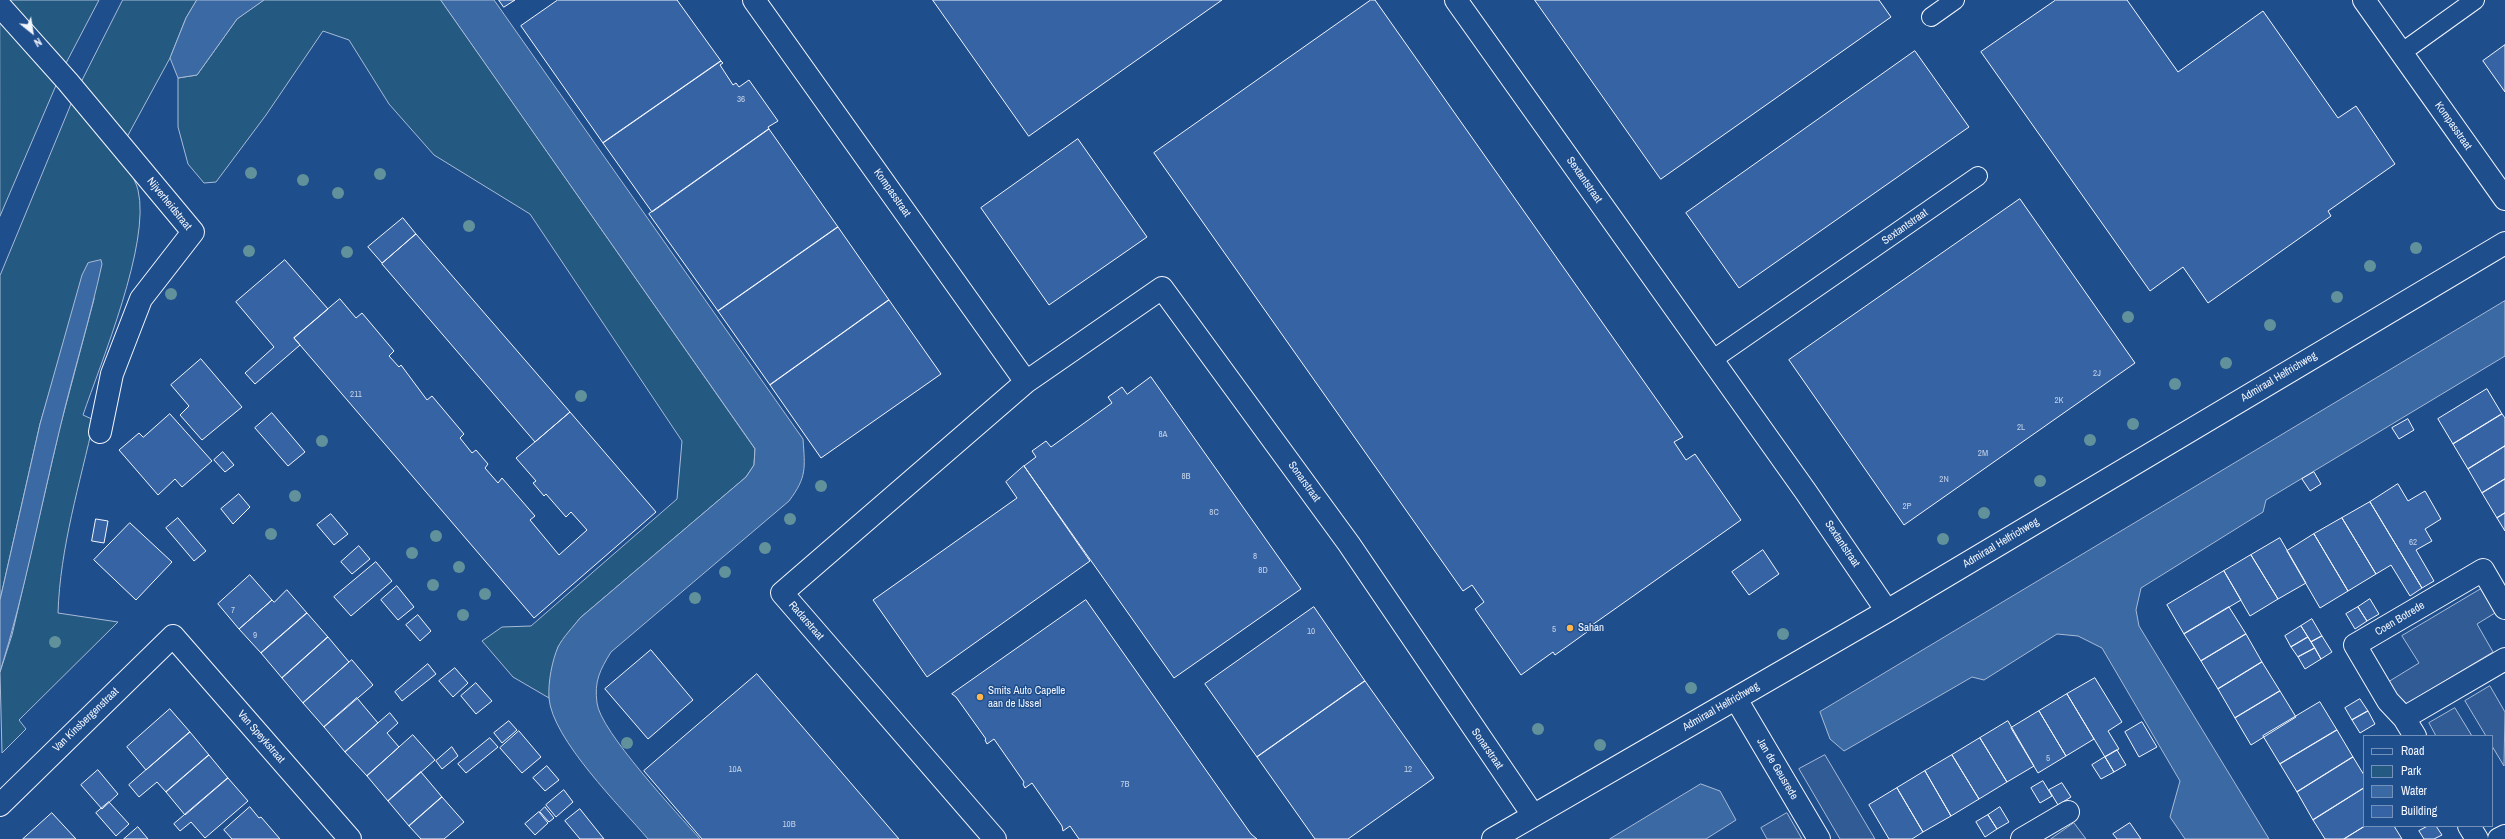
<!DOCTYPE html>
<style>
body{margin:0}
#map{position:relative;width:2505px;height:839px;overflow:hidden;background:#1f4e8c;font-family:"Archivo Narrow",sans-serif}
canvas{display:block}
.legend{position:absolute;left:2363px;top:735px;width:130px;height:92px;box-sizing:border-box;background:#1f4e8c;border:1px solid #7391ba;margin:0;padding:5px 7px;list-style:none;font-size:12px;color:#f2f6ff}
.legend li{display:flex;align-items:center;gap:8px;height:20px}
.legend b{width:20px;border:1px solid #7391ba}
.north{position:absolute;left:12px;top:12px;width:40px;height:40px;-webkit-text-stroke:3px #1f4e8c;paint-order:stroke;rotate:150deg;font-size:11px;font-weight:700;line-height:16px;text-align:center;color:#f2f6ff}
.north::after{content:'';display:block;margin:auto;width:14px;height:18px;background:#f2f6ff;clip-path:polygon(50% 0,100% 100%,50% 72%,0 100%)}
</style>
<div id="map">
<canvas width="2505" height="839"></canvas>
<ul class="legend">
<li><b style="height:5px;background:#1f4e8c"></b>Road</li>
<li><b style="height:11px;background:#245a82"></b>Park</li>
<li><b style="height:11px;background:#3b69a3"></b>Water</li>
<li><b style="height:11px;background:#3563a3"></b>Building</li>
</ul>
<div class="north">N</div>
</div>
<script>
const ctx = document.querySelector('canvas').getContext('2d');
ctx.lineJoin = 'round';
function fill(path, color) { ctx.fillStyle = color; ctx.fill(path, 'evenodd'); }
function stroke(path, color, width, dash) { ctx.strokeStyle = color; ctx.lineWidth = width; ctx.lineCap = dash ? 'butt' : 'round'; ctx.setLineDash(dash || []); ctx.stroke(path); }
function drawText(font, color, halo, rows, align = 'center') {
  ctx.font = font + ' "Archivo Narrow",sans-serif'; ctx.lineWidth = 3; ctx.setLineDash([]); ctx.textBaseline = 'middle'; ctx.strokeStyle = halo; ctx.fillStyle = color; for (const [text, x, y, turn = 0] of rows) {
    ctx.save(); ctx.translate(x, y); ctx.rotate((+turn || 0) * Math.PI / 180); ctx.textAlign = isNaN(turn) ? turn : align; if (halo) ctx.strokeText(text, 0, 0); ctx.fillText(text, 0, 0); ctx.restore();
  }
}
const green = new Path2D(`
 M8,0h91l-34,65z
 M123,0h74l-11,18 -16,40 -43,79 -46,-54z
 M264,0h177l314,449 -1,16 -8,12 -166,141 -22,29 -6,23 -3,28 -36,-21 -31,-36 20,-14 29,-1 146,-127 5,-58 -152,-227 -96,-59 -45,-51 -40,-64 -26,-9 -57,84 -50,67 -12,1 -16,-19 -10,-37v-49l19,-3 40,-56z
 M0,21l57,62 -57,133z
 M73,100c17,21 59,65 65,90 13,53 -37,172 -55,225l11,5c-14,63 -34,128 -36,193l60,9 -99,98 7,9 -24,24 -2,-81 12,-37 48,-208 34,-128 -6,-36 -48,161 -40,176v-324z`);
const parking = new Path2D(`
 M2481,589l14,24 -18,11 16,28 -90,54 -15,-24 31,-19 -17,-27z
 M2490,686l15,26 -1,54 -12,-20v-10h-6l-21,-35z
 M2455,708l17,28h-36l-7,-13z
 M1825,755l50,84h-35l-41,-70z
 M1787,813l15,26h-35l-6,-11z
 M2074,823l12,16h-35z`);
const water = new Path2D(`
 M197,0h67l-27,19 -40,56 -19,3 -8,-20 16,-40z
 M441,0h53l309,439c2,29 4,38 -14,62l-178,151c-11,18 -17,29 -14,51 3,28 81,111 103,136h-52c-27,-32 -96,-100 -99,-141 -1,-16 3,-37 9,-51 5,-10 15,-20 22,-29l166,-141 8,-12 1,-16z
 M101,260l1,4c-12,55 -29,109 -42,164 -20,81 -35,164 -60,244v-72l40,-176 42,-149 6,-12z
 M2505,301v55l-239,144 -3,12 -122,76 -5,22 3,16 130,213h-84l-15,-22 10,-36 -78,-133 -24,-12 -21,-2 -73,46 -12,-3 -128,74 -14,-12 -10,-27z
 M1701,784l19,7 16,29 -30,19h-96z`);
const building = new Path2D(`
 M499,0h16l-11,7z
 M558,0h119l44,61 -118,82 -82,-117z
 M933,0h289l-193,136z
 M1371,0h4l308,437 -9,5 12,18 9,-6 46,66 -156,110 2,2 -32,23 -2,-3 -32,23 -46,-66 9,-7 -12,-17 -9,6 -309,-438z
 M1535,0h344l12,17 -230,162z
 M2056,0h71l51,72 85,-61 75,107 18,-12 39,58 -67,47 3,5 -123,87 -25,-36 -33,24 -169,-239z
 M2505,45v47l-22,-31z
 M1915,51l54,76 -230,161 -53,-75z
 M721,61l2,2 -3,2 13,20 3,-2 3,4 10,-7 29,41 -10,6 1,2 -117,83 -49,-69z
 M769,129l69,98 -120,84 -69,-97z
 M1078,139l69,98 -98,68 -68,-97z
 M2020,199l115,164 -231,162 -115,-165z
 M403,218l13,16 -34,29 -14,-16z
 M838,227l51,73 -119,85 -52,-74z
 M416,234l154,178 -35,30 -153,-178z
 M285,260l43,49 -34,29 6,7 -45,39 -10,-11 29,-26 -38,-45z
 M340,299l16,19 6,-5 32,38 -5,5 10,11 2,-2 26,35 5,-4 32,38 -4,4 12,15 4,-3 12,14 -3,4 13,15 4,-5 33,38 -5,4 29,35 28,-25 -16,-18 -5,5 -20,-23 -2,2 -11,-13 3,-2 -20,-23 54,-46 86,100 -122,106 -240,-280z
 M889,300l52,74 -120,84 -51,-73z
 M201,359l41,48 -40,33 -22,-25 9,-9 -18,-21z
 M1151,377l150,212 -127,89 -150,-212 12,-9 -4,-6 14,-10 5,6 61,-44 -4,-6 14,-10 5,7z
 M2487,389l15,25 -49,30 -15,-25z
 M272,413l33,39 -17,14 -33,-38z
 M170,414l42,47 -30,26 -7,-8 -17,16 -39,-45 20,-17 4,4z
 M2502,414l3,4v28l-37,23 -15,-25z
 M2408,419l6,11 -15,9 -7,-11z
 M2505,446v33l-23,14 -14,-24z
 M223,452l11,13 -9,7 -11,-12z
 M1024,466l66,95 -163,116 -54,-77 144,-102 -11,-16z
 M2314,472l7,12 -11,7 -8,-12z
 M2505,479v34l-8,5 -15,-25z
 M2398,484l10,17 17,-10 16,28 -16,10 7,12 -16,9 18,31 -12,7 -52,-86z
 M239,494l11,13 -17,17 -12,-15z
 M2370,502l52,86 -12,8 -19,-31 -15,9 -34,-56z
 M2505,513v18l-8,-13z
 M331,514l17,20 -14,11 -17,-20z
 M178,518l28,33 -12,10 -28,-33z
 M2342,518l34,56 -28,17 -34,-57z
 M96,519l12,2 -4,22 -12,-2z
 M130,523l42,39 -36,38 -42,-40z
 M2314,534l34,57 -28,17 -33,-57z
 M2280,538l26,45 -28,16 -27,-44z
 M359,546l11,13 -18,15 -11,-12z
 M1763,550l16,24 -30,21 -17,-23z
 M2251,555l27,44 -28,17 -26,-45z
 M376,562l16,19 -41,35 -17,-19z
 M2224,571l17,29 -57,34 -17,-29z
 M250,575l22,25 -33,29 -21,-25z
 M397,586l17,21 -16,13 -17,-20z
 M287,590l20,23 -46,40 -22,-24 33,-29 2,2z
 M2370,599l9,15 -12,7 -9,-14z
 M1086,600l165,234 6,5h-178l-9,-13 -7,5 -1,-5 -30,-43 -7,5 -2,-4 1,-2 -30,-43 -7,5 -2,-4 1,-1 -30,-42 -4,-3z
 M1314,607l51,74 -108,76 -52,-73z
 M2229,607l17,27 -45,27 -17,-27z
 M2358,607l9,14 -12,8 -9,-15z
 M307,613l21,24 -46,41 -21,-25z
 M418,615l13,16 -11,10 -14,-16z
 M2312,619l10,17 -11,6 -10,-16z
 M2301,626l7,11 -17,10 -6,-11z
 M2246,634l16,28 -44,27 -17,-28z
 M2322,636l10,16 -11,7 -10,-17z
 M328,637l21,25 -46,41 -21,-25z
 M2308,637l7,11 -17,9 -7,-10z
 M2315,648l6,11 -16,10 -7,-12z
 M651,650l42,50 -45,39 -43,-50z
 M352,660l21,25 -49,42 -21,-24z
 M2262,662l18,29 -45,27 -17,-29z
 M428,664l8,10 -34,27 -7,-9z
 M455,668l13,15 -15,14 -14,-16z
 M757,674l142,165h-197l-58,-68z
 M2095,678l27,44 -14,9 11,18 -14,8 -38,-63z
 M1365,681l69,97 -86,61h-33l-58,-82z
 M476,683l16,18 -16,13 -15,-18z
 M2280,691l16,26 -45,28 -16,-27z
 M2067,694l27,45 -28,17 -27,-45z
 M357,698l21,25 -33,29 -21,-25z
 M2360,699l8,12 -16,9 -7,-12z
 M2320,702l17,28 -57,34 -17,-28z
 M170,709l20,23 -44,38 -19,-23z
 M2039,711l27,45 -28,17 -27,-45z
 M2368,711l7,13 -15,9 -8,-13z
 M390,713l8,10 -11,10 12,14 -32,29 -22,-24z
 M509,721l8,9 -15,13 -8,-10z
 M2008,721l26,45 -27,16 -27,-44z
 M2142,722l15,25 -18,10 -14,-25z
 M2337,730l16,27 -56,35 -17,-28z
 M519,731l22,26 -19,16 -22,-25z
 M190,732l19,23 -43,37 -9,-10 -18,15 -10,-12z
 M413,735l22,25 -47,41 -21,-25z
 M490,738l8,9 -32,26 -8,-9z
 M1980,738l27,44 -28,17 -27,-44z
 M452,747l6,9 -16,13 -6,-8z
 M2117,750l9,15 -12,7 -9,-15z
 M209,755l19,23 -43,37 -19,-23z
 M1952,755l27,44 -28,17 -26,-45z
 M2105,757l9,15 -13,7 -9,-14z
 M2353,757l11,18v13l-51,32 -16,-28z
 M547,766l12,14 -14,11 -12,-13z
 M98,770l20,24 -16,15 -21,-24z
 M1925,771l26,45 -28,16 -26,-44z
 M421,772l21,25 -33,29 -21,-25z
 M228,778l20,23 -43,37 -14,-16 -11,9 -6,-7z
 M2043,781l9,15 -12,7 -9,-15z
 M2062,783l9,14 -13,8 -9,-15z
 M1897,788l26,44 -11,7h-23l-20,-34z
 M2364,788l1,38 -21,13h-19l-12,-19z
 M564,790l9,12 -17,15 -10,-12z
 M442,797l22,25 -20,17h-23l-12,-13z
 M109,802l20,22 -13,12 -20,-23z
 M250,807l9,11 2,-1 19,22h-48l-8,-9z
 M545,807l9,11 -5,4 -9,-10z
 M2000,807l9,15 -12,7 -9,-14z
 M580,809l24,30h-24l-15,-18z
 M539,812l9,11 -13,12 -10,-11z
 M52,813l24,26h-53z
 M1988,815l9,14 -12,8 -9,-15z
 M2130,823l11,16h-24l-4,-5z
 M2365,826h29l8,13h-58z
 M2428,826h8l6,9 -8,4h-10l-5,-8z
 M138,827l10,12h-24z`);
const service = new Path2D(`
 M1931,17l24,-17
 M2401,53l74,-53
 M1712,360l266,-184`);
const minor = new Path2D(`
 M754,0l272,382
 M1456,0l350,492 81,119
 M2364,0l141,199
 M0,6l68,76 125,150 -52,67 -29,75 -12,58
 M1736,699l83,140
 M2404,718l-16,-17 -33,-56 128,-75 22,38
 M2415,736l-11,-18 101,-59
 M0,805l173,-169 177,203
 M2469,826l8,13
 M995,839l-213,-246 244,-211 136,-94 187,256 184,271
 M1493,839l394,-228 618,-368
 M2022,839l46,-27
 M2499,839l6,-3`);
const trees = [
 [251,173],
 [380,174],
 [303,180],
 [338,193],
 [469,226],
 [2416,248],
 [249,251],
 [347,252],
 [2370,266],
 [171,294],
 [2337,297],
 [2128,317],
 [2270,325],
 [2226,363],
 [2175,384],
 [581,396],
 [2133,424],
 [2090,440],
 [322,441],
 [2040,481],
 [821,486],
 [295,496],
 [1984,513],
 [790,519],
 [271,534],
 [436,536],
 [1943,539],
 [765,548],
 [412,553],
 [459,567],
 [725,572],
 [433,585],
 [485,594],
 [695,598],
 [463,615],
 [1783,634],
 [55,642],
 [1691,688],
 [1538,729],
 [627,743],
 [1600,745]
];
const markers = [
 [1570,628,4,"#ffb74d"],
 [980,697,4,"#ffb74d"]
];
const numberNames = [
 ["36",741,100],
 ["2J",2097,374],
 ["211",356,395],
 ["2K",2059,401],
 ["2L",2021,428],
 ["8A",1163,435],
 ["2M",1983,454],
 ["8B",1186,477],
 ["2N",1944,480],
 ["2P",1907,507],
 ["8C",1214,513],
 ["62",2413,543],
 ["8",1255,557],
 ["8D",1263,571],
 ["7",233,611],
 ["5",1554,630],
 ["10",1311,632],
 ["9",255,636],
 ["5",2048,759],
 ["10A",735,770],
 ["12",1408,770],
 ["7B",1125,785],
 ["10B",789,825]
];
const streetNames = [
 ["Kompasstraat",2453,126,55],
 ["Sextantstraat",1584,180,55],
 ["Kompasstraat",892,193,55],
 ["Nijverheidstraat",169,204,51],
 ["Sextantstraat",1905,227,-35],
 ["Admiraal Helfrichweg",2279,377,-31],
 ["Sonarstraat",1304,482,54],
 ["Admiraal Helfrichweg",2001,543,-31],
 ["Sextantstraat",1842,544,56],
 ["Coen Botrede",2400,619,-31],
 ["Radarstraat",806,621,49],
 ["Admiraal Helfrichweg",1721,707,-30],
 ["Van Kinsbergenstraat",86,720,-44],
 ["Van Speykstraat",261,737,49],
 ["Sonarstraat",1487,749,55],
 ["Jan de Geusrede",1777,769,59]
];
const poiNames = [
 ["Sahan",1578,628],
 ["Smits Auto Capelle",988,691],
 ["aan de IJssel",988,704]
];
fill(green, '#245a82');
stroke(green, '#a8bbd7', 1);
fill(parking, '#305b95');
stroke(parking, '#a8bbd7', 1);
fill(water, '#3b69a3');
stroke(water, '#a8bbd7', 1);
fill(building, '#3563a3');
stroke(building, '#f2f6ff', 1);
stroke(service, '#f2f6ff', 20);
stroke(minor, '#f2f6ff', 24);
stroke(service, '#1f4e8c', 18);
stroke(minor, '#1f4e8c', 22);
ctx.fillStyle = '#61919a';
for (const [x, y] of trees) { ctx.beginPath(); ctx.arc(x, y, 6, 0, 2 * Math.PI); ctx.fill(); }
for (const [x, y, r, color] of markers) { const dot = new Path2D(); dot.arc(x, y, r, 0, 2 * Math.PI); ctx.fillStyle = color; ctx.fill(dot); stroke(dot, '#1f4e8c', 1.5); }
drawText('9px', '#c3d1e8', null, numberNames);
drawText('11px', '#f2f6ff', '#1f4e8c', streetNames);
drawText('11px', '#f2f6ff', '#1f4e8c', poiNames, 'left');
</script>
